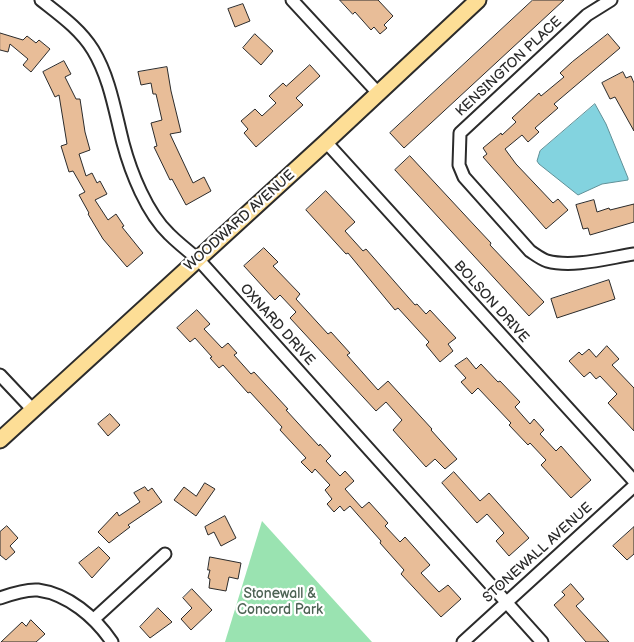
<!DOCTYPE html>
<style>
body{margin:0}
canvas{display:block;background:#fff}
</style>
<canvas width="634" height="642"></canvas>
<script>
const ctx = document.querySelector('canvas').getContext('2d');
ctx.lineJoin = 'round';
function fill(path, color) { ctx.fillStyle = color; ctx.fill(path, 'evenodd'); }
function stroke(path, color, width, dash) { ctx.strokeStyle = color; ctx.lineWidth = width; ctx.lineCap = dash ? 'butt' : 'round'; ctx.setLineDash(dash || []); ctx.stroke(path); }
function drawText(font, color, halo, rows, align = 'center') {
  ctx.font = font + ' "Balsamiq Sans",sans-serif'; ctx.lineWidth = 4.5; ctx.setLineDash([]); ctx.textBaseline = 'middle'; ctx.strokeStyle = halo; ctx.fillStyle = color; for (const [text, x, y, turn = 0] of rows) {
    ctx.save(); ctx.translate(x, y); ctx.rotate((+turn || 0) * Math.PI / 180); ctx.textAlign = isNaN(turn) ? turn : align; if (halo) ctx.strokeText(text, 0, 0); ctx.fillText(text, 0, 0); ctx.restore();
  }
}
const green = new Path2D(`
 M262,521l110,121h-147z`);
const water = new Path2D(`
 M595,104l11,20 22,54v2l-26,4 -24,11 -39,-31 -2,-3 3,-10z`);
const building = new Path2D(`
 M340,0h38l15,16 -9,9 3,3 -7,6 -6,-7 -3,3 -16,-18 -2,2z
 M533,0h31l-160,148 -14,-15z
 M243,4l7,17 -15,6 -7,-18z
 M0,33l23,7 4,-4 9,7 3,-3 11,9 -19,23 -8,-7 5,-6 -18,-15 -2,8 -8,-2z
 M255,34l18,17 -12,14 -18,-17z
 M608,34l12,14 -66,56 4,4 -23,20 4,4 -11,10 -6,-7 -17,14 11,15 37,39 5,-4 10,11 -22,19 -63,-72 4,-3 -4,-6 18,-15 1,2 14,-13 -4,-4 27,-25 2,3 23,-19 -4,-4 12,-11z
 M64,61l7,13 -6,3 11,22h4l5,33 5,18 -11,4 7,22 6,-3 5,10 3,-2 7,13 -12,6 13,20 8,-6 8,12 -2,1 21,26 -16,14 -24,-28 -15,-25 1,-1 -10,-18 6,-3 -12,-21 -4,1 -8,-26 6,-2 -8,-49 -4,2 -12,-25z
 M310,65l10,11 -24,22 7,7 -47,42 -12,-14 4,-4 -7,-8 14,-12 7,7 14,-13 -7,-7 14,-13 3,3z
 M167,67l4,24 10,41 -11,2 23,49 11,-6 7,14 -25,14 -14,-26 -2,1 -16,-33 3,-1 -6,-23 11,-3 -6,-26h-3l-2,-11 -10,2 -3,-13z
 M623,72l3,6 5,-2 3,7v48l-19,-34 -5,2 -8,-16z
 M410,156l65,70 16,17 -1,2 54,57 -15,14 -134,-146z
 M326,191l29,31 -10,9 18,20 3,-2 49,56 2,-1 9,10 4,-4 26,28 -8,6 5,7 -13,11 -14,-17 3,-3 -31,-34 -3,2 -47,-57 -2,1 -40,-44z
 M594,200l3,12 12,-4 1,2 24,-6v18l-44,13 -2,-7 -5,1 -7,-24z
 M264,248l14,14 -5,4 27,28 -4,5 32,35 3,-2 19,21 -3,2 31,35 10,-9 44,48 -1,1 26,29 -12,10 -10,-10 -9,8 -33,-37 9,-10 -16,-18 -10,9 -86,-93 6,-6 -16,-17 -5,5 -31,-34z
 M609,280l6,19 -58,19 -6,-19z
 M197,310l13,14 -6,5 18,19 6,-5 9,10 -3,2 17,19 3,-2 34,37 -2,1 33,36 1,-2 11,12 -5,5 14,15 5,-5 9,10 -9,8 17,19 7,-6 19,21 -3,3 15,16 5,-5 25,28 -9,8 18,19 9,-7 13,14 -20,18 -40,-43 3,-4 -24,-27 1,-2 -31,-35 -6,5 -4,-5 -6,6 -7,-8 5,-5 -7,-9 5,-5 -15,-16 -3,4 -11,-11 5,-4 -26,-28 2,-3 -32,-35 -2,1 -25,-28 -4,3 -9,-10 2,-1 -17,-19 -5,4 -13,-14z
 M607,346l12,13 -7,6 22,23v43l-26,-28 9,-9 -17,-18 -4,3 -6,-7 -6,5 -15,-16 10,-9 3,3 7,-6 7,8z
 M467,358l9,11 5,-5 17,18 2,-1 20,21 -5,5 15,17 4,-5 10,11 -4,4 16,17 5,-5 30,34 -20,18 -30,-33 5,-5 -16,-17 -2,2 -19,-20 2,-2 -33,-35 -6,6 -11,-12 5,-4 -11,-12z
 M110,414l10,11 -12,11 -10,-12z
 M454,472l26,29 9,-8 40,45 -20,18 -13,-15 8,-8 -17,-19 -10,9 -35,-40z
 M205,483l10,6 -19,27 -22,-16 10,-13 12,9z
 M145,487l3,4 4,-3 10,14 -34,23 2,2 -21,16 -11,-11 19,-20 2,4 21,-14 -6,-9z
 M225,516l11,22 -15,8 -7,-14 -6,3 -3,-8z
 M7,526l11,12 -8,8 5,6 -9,8 -6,-5v-23z
 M634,527v27l-7,6 -14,-14z
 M99,547l11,11 -18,20 -13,-15z
 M210,557l31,6 -3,16 -9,-2 -3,14 -17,-3 1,-9 -2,-1 2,-8h-2z
 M571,584l13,15 -8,7 33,36h-23l-32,-37 11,-10 -3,-3z
 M192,589l20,21 -21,20 -10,-11 11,-11 -9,-10z
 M158,608l14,14 -22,16 -10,-11z
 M31,620l14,14 -9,8h-35l21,-20 4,4z`);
const minor = new Path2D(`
 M41,0c19,15 39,29 52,50 17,28 22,62 30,93 8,30 24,70 46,91 9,9 19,17 29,25l344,383
 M292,0l86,93
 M611,0l-24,15 -127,118 -1,32 5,12 66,74c6,4 11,8 17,10 26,7 61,-3 87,-7
 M326,142l308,339
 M0,375l33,35
 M0,598c11,-4 26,-9 38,-8 30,4 57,27 74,52
 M94,619l71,-65
 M463,642l171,-156`);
const major = new Path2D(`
 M0,440l326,-298 152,-142`);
const streetNames = [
 ["KENSINGTON PLACE",509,67,-43],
 ["WOODWARD AVENUE",240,221,-42],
 ["BOLSON DRIVE",491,302,48],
 ["OXNARD DRIVE",277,325,48],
 ["STONEWALL AVENUE",538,553,-42]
];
const parkNames = [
 ["Stonewall &",280,594],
 ["Concord Park",280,610]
];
fill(green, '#9ae3b1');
fill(water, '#83d3df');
stroke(water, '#609097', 1);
fill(building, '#e8bd98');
stroke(building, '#2b2b2b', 1);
stroke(minor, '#2b2b2b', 15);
stroke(major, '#2b2b2b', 19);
stroke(minor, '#fff', 11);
stroke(major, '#fdde96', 15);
drawText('14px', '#2b2b2b', '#fff', streetNames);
drawText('14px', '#4c6253', '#fff', parkNames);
</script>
